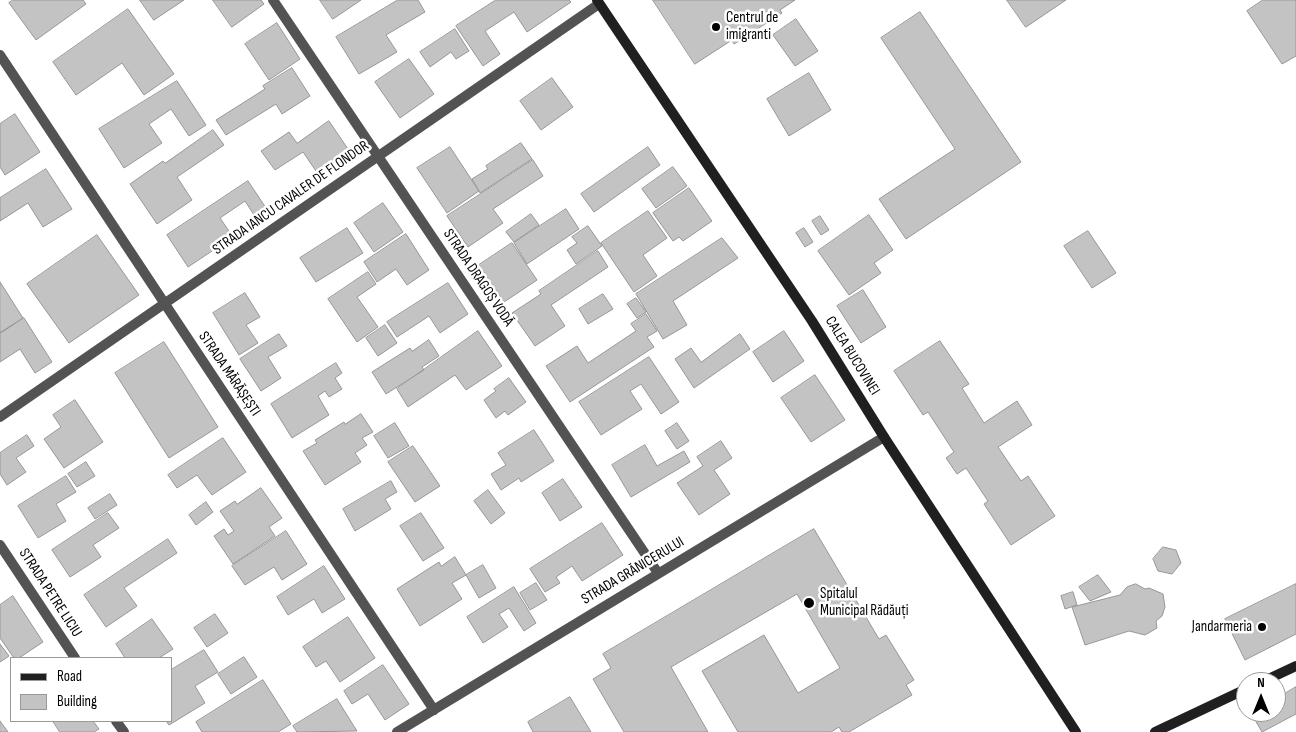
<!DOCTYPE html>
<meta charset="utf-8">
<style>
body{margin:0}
#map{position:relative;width:1296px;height:732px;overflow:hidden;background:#fff;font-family:"Sofia Sans Condensed",sans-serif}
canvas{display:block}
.legend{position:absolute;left:10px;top:657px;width:162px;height:65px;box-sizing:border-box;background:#fff;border:1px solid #999;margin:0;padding:6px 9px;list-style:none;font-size:15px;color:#000}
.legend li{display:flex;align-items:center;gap:10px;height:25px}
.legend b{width:25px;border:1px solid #999}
.north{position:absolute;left:1236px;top:672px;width:50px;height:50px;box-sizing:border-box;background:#fff;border:1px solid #999;border-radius:50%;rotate:0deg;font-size:14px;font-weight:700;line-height:20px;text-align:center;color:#000}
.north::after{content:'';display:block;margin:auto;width:18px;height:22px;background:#000;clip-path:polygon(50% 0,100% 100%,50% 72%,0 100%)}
</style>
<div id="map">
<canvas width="1296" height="732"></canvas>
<ul class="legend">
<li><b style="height:6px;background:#202020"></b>Road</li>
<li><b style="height:14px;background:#c3c3c3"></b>Building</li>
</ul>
<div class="north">N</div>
</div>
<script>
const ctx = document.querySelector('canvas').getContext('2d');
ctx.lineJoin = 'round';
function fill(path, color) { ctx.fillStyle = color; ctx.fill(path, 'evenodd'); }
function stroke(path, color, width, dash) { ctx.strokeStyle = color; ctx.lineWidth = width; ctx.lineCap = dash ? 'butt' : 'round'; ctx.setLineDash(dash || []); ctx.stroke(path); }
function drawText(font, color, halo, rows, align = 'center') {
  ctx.font = font + ' "Sofia Sans Condensed",sans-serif'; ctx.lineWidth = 5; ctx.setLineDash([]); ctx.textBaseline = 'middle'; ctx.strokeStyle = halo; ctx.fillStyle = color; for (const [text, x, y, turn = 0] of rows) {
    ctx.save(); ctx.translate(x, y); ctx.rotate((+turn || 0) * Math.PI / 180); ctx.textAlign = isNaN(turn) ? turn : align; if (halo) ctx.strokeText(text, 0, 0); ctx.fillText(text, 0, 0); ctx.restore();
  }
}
const building = new Path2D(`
 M13,0h70l3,4 -50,36 -27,-37z
 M140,0h44l-30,20z
 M213,0h48l3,4 -32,23z
 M320,0h41l-28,19z
 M398,0h20l7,12 -39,23 11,17 -38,22 -23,-37z
 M496,0h73l2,2 -44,30 -13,-20 -29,19 15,23 -17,12 -27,-40z
 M653,0h142l-15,10 2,3 -48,31 -2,-4 -37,24z
 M1007,0h59l-40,27z
 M1263,0h33v56l-14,8 -35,-53z
 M128,9l46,65 -30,21 -22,-32 -46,32 -23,-33z
 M920,12l101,150 -115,77 -27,-40 76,-50 -74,-111z
 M796,19l22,32 -23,15 -22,-31z
 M277,23l23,36 -31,21 -24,-36z
 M455,29l14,22 -13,8 -5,-7 -21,15 -10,-15z
 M409,59l25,35 -34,24 -25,-36z
 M292,68l18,28 -28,18 -6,-10 -50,31 -10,-15 49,-31 -2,-3z
 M809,73l22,37 -42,26 -22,-37z
 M552,78l21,29 -32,23 -21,-29z
 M177,81l29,44 -17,11 -18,-27 -22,15 13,19 -38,25 -25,-39z
 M15,114l25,38 -35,23 -5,-8v-43z
 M329,121l21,31 -32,22 -15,-22 -28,18 -14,-19 28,-19 8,11z
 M213,130l11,15 -47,32 15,23 -35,24 -27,-40 33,-23 2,2z
 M521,143l11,16 -52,34 -8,-14 16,-10 -2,-3z
 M450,147l29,44 -32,22 -30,-45z
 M648,147l12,18 -66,47 -13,-18z
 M533,160l10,16 -50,33 10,14 -35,24 -21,-31z
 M673,167l14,19 -31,22 -14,-19z
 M46,169l26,40 -29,18 -15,-24 -28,18v-23z
 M248,181l20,30 -12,7 -11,-17 -25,17 13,19 -45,30 -21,-32z
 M689,188l23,33 -29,20 -4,-4 -6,4 -20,-28z
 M383,203l20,29 -29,20 -20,-29z
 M566,209l13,20 -52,35 -13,-21z
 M648,211l19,27 -24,17 14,21 -23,16 -33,-49z
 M531,214l8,11 -25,17 -8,-10z
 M869,215l24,35 -19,13 7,10 -32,22 -31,-44z
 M820,216l9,14 -8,5 -9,-14z
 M588,226l14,20 -26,18 -9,-14 10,-7 -5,-6z
 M347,228l16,25 -47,29 -16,-24z
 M804,228l9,14 -8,5 -9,-14z
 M1088,231l28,42 -24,15 -28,-42z
 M406,234l23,36 -22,15 -11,-16 -19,13 -13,-20z
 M97,235l42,60 -70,48 -42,-59z
 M722,238l16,20 -65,43 14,24 -24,14 -27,-45z
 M512,243l25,37 -33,22 -25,-37z
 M598,251l10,16 -57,38 14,21 -30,20 -23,-33 29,-19 -2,-3z
 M368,272l8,12 -19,13 21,30 -21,15 -29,-43z
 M0,282l23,36 -22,15 -1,-2z
 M448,283l20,31 -28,19 -11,-17 -32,21 -10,-15z
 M863,290l23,37 -25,16 -24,-37z
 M245,293l15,24 -14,8 12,18 -19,12 -26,-42z
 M603,294l10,15 -25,15 -9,-15z
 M636,298l10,14 -9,6 -10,-14z
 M646,314l11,17 -10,6 7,10 -84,55 -24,-36 31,-20 11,17 48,-32 -5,-7z
 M24,318l28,44 -17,11 -15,-24 -20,13v-29z
 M385,325l12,18 -19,13 -12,-18z
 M478,331l24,35 -36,24 -11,-15 -47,32 -11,-18z
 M784,331l20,30 -31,21 -20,-30z
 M279,334l8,12 -19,11 13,21 -20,13 -21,-32z
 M740,334l10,15 -56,39 -19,-29 16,-11 10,14z
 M429,340l10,16 -17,11 2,3 -38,24 -14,-22 38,-24 2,3z
 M940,341l29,43 -7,4 22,35 33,-22 15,24 -34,22 23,34 7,-5 27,40 -44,29 -27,-41 4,-3 -22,-33 -9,6 -11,-16 8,-6 -26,-40 -5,3 -29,-44z
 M164,342l54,85 -49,31 -54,-85z
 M649,357l30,45 -18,12 -20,-30 -11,7 12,18 -41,26 -22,-33z
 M336,363l6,10 -7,5 7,11 -13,8 -4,-6 -7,5 11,19 -37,23 -21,-34z
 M815,375l30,45 -34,22 -30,-44z
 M509,378l17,24 -18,13 -3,-4 -9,7 -12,-18 12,-9 -2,-2z
 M75,400l28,42 -39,26 -20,-29 17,-12 -8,-12z
 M361,414l12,18 -11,6 5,7 -12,8 6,9 -36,23 -22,-34 14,-8 -2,-3 29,-18 1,2z
 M395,423l14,23 -21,12 -14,-22z
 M677,423l12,18 -12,8 -12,-18z
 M534,430l20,31 -33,21 -2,-4 -18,12 -10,-16 15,-9 -8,-12z
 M27,435l7,11 -18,12 10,14 -19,13 -7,-11v-21z
 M223,438l23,34 -34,23 -15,-20 -20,13 -9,-13z
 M721,441l11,17 -18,12 16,24 -31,21 -22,-32 26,-17 -6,-9z
 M645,445l12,21 27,-15 6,11 -59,35 -19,-32z
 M413,446l27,40 -25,16 -27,-40z
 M86,462l9,14 -18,11 -9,-13z
 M66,476l10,16 -20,12 10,17 -28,17 -20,-32z
 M563,479l19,28 -22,14 -18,-28z
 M391,481l6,11 -12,7 6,10 -36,22 -12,-22z
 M261,488l21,30 -13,9 6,9 -42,28 -19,-28 10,-7 4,6 6,-4 -14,-20 15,-10 2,3z
 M488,490l17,23 -14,11 -17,-23z
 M110,494l7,11 -22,14 -7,-11z
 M206,502l7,10 -17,13 -7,-10z
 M108,513l11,15 -26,17 8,12 -31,20 -18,-27z
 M421,513l23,35 -21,13 -23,-35z
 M602,523l21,32 -41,26 -10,-15 -16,11 4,6 -15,9 -15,-23z
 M814,529l65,110 7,-4 28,45 -8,5 6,10 -63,37h-7l-3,-5 -8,5h-93l-36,-61 62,-36 34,58 42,-25 -43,-74 -126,73 37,65h-84l-31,-53 18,-11 -8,-14z
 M286,531l21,33 -25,16 -8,-13 -29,18 -13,-19z
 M168,539l9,14 -53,35 13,18 -31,21 -22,-32z
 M1163,547l13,3 5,13 -9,11 -14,-3 -5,-12z
 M455,557l11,18 -14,8 10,16 -42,27 -23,-37 42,-27 2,4z
 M483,565l13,23 -17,10 -13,-23z
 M324,566l21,33 -23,14 -8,-14 -26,16 -11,-18z
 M1098,575l13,17 -21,9 -11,-14z
 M536,583l11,17 -17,10 -10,-17z
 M1136,584l9,5 4,-1 14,6 2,13 -3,9 -6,5 1,7 -12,7 -16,-4 -44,14 -13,-38 48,-12 7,-8z
 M1296,584v50l-51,26 -20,-41z
 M514,587l22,36 -12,8 -15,-23 -10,6 9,13 -25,16 -16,-26z
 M1073,592l4,13 -12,4 -4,-13z
 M13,596l30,46 -24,16h-5l-14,-20v-33z
 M215,614l13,19 -21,14 -13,-19z
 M348,617l27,41 -35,24 -14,-21 -10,6 -13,-20z
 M152,619l21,30 -14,9h-34l-9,-14z
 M0,644l9,12 -9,6z
 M204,650l14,22 -23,14 10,17 -36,22 -3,-4h5v-51z
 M244,657l13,20 -26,17 -13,-20z
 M383,665l26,39 -24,16 -17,-26 -16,10 -8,-13z
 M263,680l28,44 -13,8h-76l-6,-10z
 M1296,687v27l-34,18 -11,-19 25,-1v-13z
 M570,697l21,35h-58l-5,-10z
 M337,699l20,32 -60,1 -4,-6z
 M0,721l8,11h-8z
 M53,721h40l6,8 -5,3h-34z`);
const street = new Path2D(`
 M273,0l385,573
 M0,55l434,655
 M0,417l599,-413
 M0,545l75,113
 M116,721l8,11
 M397,732l487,-295`);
const secondary = new Path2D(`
 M597,0l215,321 72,116 192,295
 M1262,682l34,-16
 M1155,732l91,-43`);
const markers = [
 [716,27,5,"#000"],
 [809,603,6,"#000"],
 [1262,627,5,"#000"]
];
const poiNames = [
 ["Centrul de",726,18],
 ["imigranti",726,35],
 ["Spitalul",820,594],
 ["Municipal Rădăuți",820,611],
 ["Jandarmeria",1252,627,"right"]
];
const streetNames = [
 ["STRADA IANCU CAVALER DE FLONDOR",291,198,-35],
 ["STRADA DRAGOȘ VODĂ",478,278,56],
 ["CALEA BUCOVINEI",852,356,58],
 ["STRADA MĂRĂȘEȘTI",229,374,56],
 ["STRADA GRĂNICERULUI",633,571,-31],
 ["STRADA PETRE LICIU",50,593,57]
];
fill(building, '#c3c3c3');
stroke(building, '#979797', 1);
stroke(street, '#535353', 10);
stroke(secondary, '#202020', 10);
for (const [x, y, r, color] of markers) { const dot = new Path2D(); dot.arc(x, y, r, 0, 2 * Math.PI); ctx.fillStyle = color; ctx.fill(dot); stroke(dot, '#fff', 2); }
drawText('15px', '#000', '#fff', poiNames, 'left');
drawText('15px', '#000', '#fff', streetNames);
</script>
